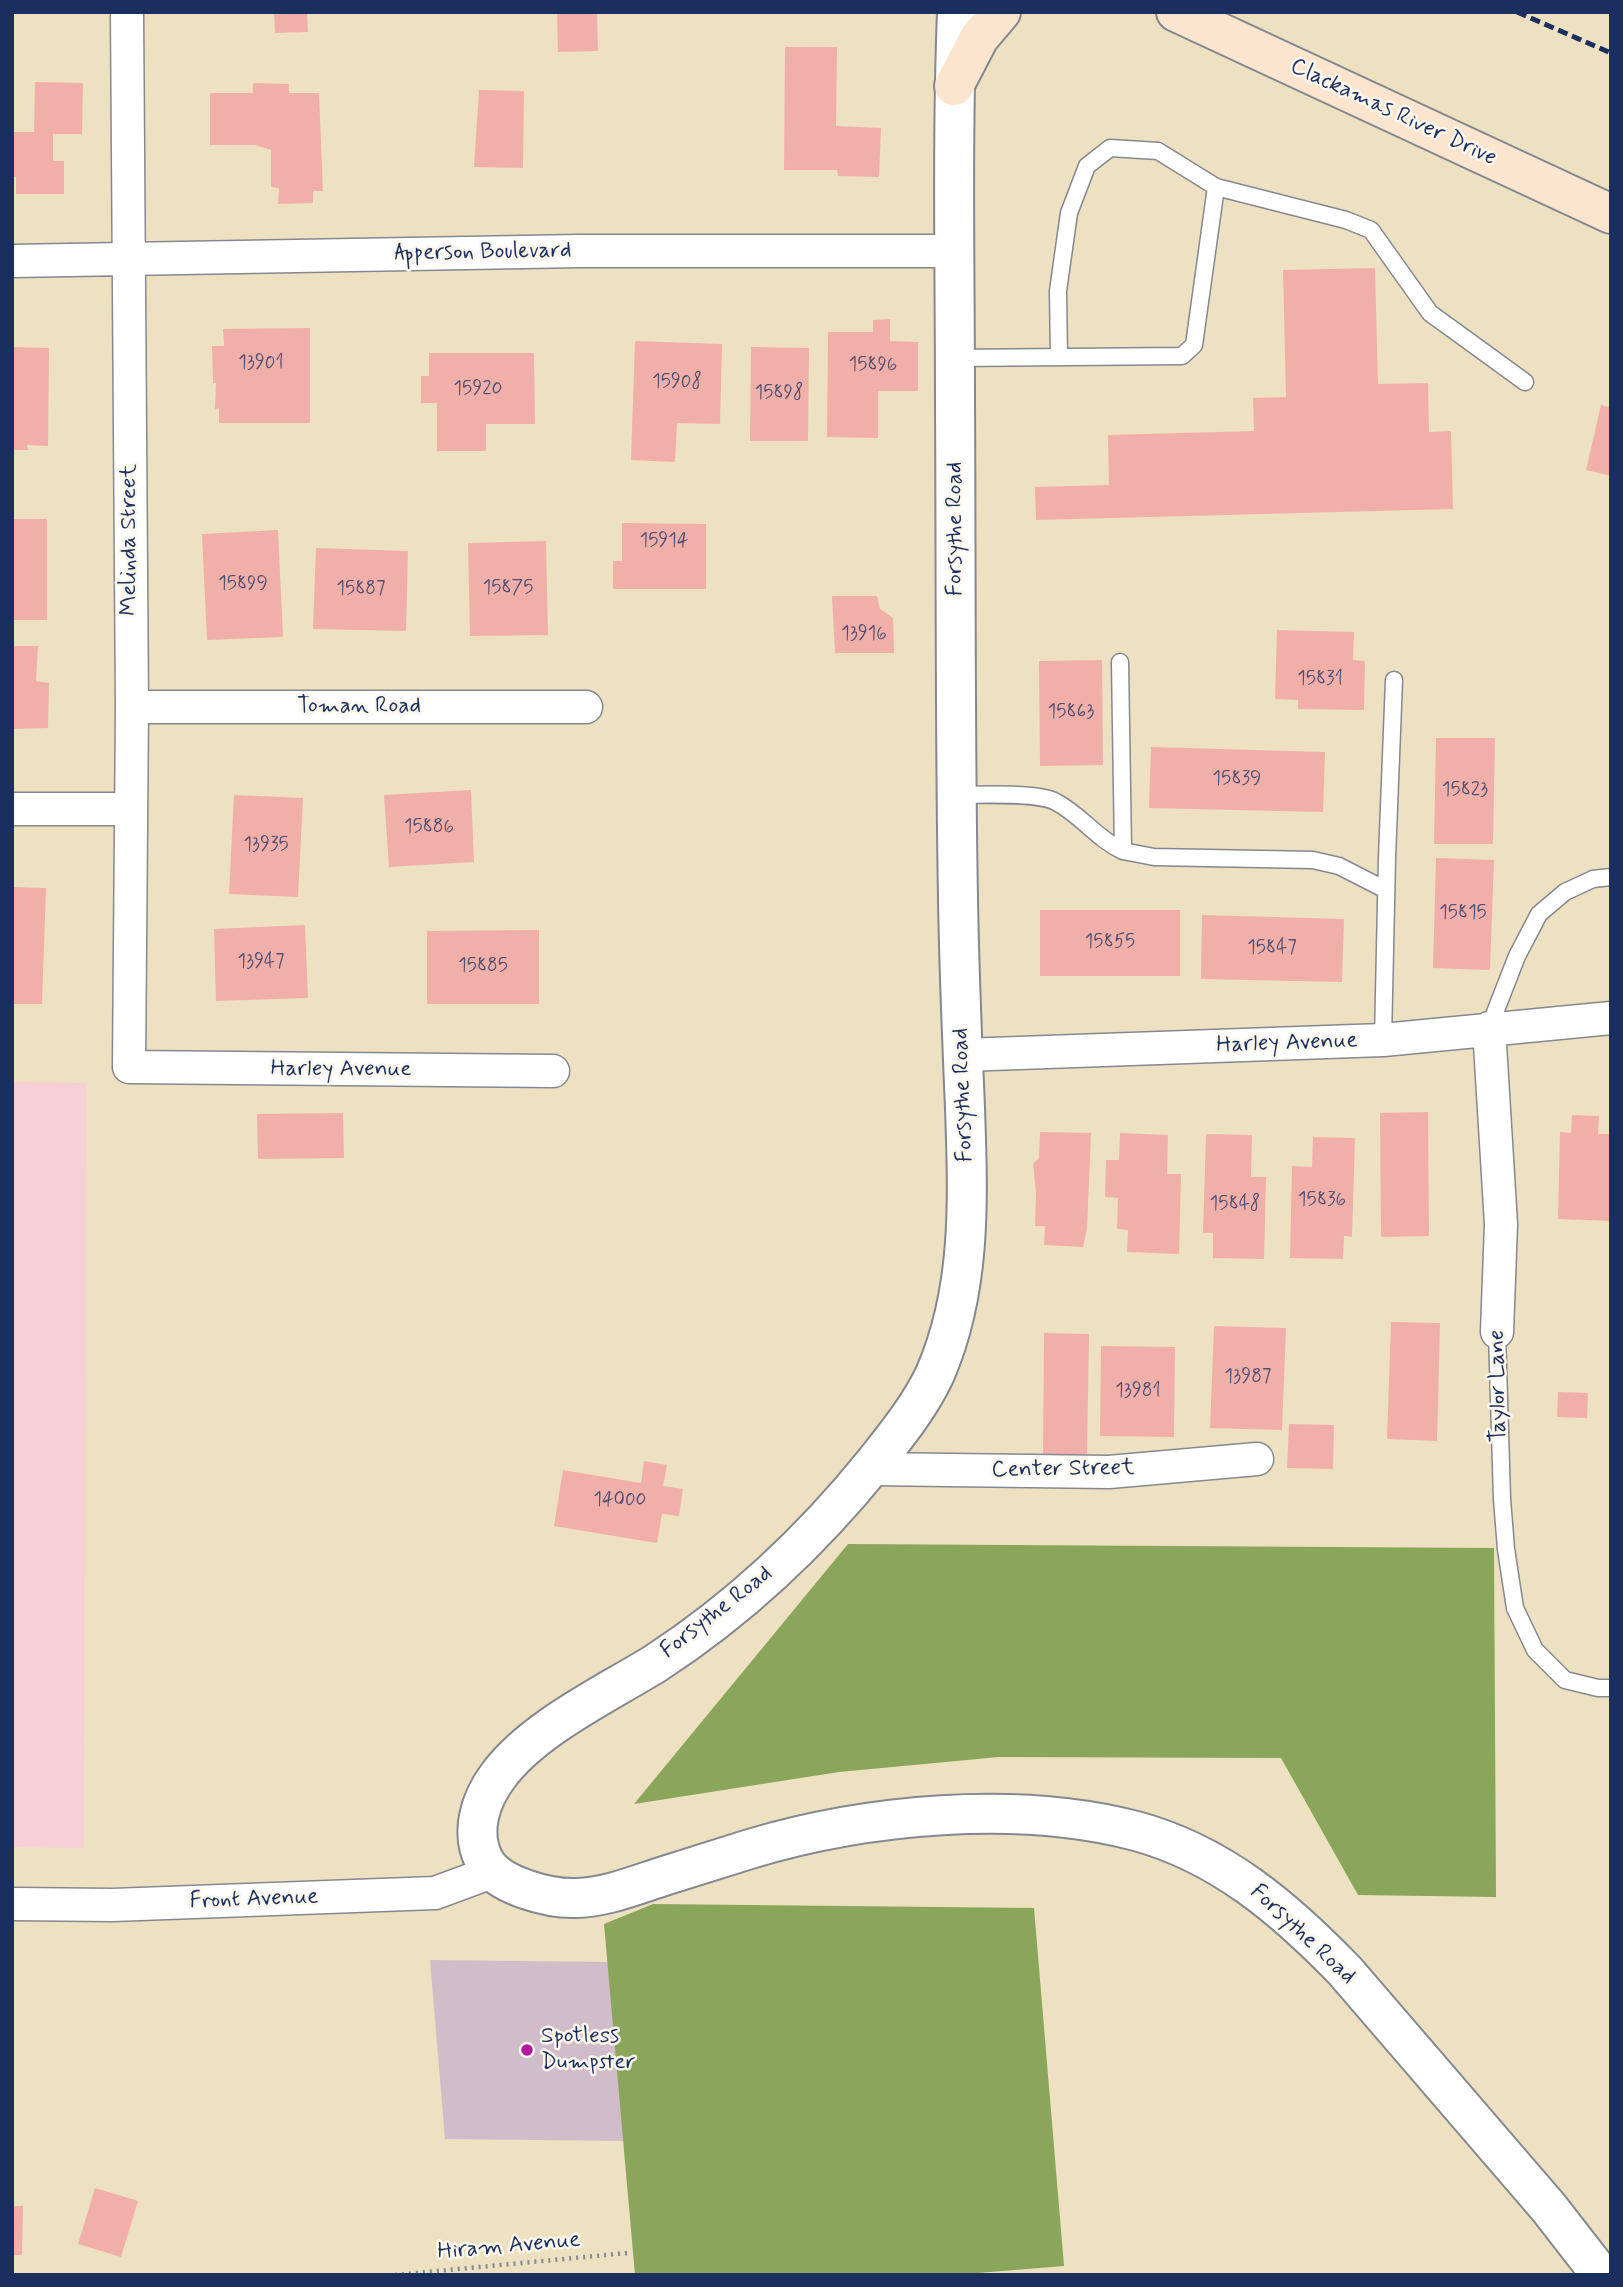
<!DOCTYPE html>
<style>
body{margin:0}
#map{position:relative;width:1623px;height:2287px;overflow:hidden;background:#eee1c1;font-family:Mynerve,sans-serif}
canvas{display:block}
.frame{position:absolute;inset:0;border:14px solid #1b2f5e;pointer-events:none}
</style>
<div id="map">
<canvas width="1623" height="2287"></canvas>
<div class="frame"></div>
</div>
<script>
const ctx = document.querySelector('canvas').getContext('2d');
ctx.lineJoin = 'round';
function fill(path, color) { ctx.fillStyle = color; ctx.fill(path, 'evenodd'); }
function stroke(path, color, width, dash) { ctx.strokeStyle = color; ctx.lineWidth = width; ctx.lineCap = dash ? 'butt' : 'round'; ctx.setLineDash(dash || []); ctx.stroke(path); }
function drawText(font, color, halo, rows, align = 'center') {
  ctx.font = font + ' Mynerve,sans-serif'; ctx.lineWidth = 5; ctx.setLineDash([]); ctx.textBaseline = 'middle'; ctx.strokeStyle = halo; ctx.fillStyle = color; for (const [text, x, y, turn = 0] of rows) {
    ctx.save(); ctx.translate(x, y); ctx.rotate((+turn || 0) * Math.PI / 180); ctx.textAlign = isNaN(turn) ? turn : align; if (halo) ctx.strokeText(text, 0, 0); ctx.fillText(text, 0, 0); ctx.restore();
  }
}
const built = new Path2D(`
 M12,1082l74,1 -2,765 -72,-1z`);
const industrial = new Path2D(`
 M430,1960l178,2 16,179 -179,-2z`);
const forest = new Path2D(`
 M848,1544l646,4 2,349 -138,-2 -77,-137 -282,-1 -160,15 -205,32z
 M653,1904l381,4 30,358 -111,9h-318l-31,-351z`);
const building = new Path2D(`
 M274,12h33l1,20 -33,1z
 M557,12h40l1,39 -40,1z
 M785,47h52l-1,79 45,2 -2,49 -41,-1 -1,-6h-53z
 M35,82l48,1 -1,51h-29v27h11v33h-48v-17h-4v-45h22z
 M253,83l36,1v9h30l4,98h-10v12l-35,1 1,-16 -8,-1v-37l-16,-5h-45v-52h43z
 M479,90l45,1 -1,77 -49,-1z
 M1375,268l3,116 50,-1 1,49 22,-1 2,78 -417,11 -1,-33 74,-2 -1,-50 146,-4 -1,-33 33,-1 -3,-127z
 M890,319v22l28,1v49h-40v47l-51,-1 1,-105h45v-12z
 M310,328v95h-91v-15l-4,1 1,-26h-3l-1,-37h12l-1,-17z
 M635,341l87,3 -2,80 -43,-1 -2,39 -44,-2z
 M12,347l37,1 -1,98 -21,-1 1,5h-16z
 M751,347l58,1 -1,93h-58z
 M429,353h105l1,71h-49v27h-49v-48h-16v-27h8z
 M1601,405l10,3v68l-25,-6z
 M12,519h35v101h-35z
 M622,523l84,1v65h-93v-28h9z
 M278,530l5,107 -76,3 -5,-106z
 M546,541l2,94 -78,1 -2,-93z
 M316,548l92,3 -2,80 -93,-2z
 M832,596h45l3,13 13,9 1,35h-59z
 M1277,630l77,2 -1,28 12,1 -1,49 -66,-1v-9l-23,-1z
 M12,646h26l-2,35 13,2 -1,45 -36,1z
 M1102,660l1,105 -63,1 -1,-105z
 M1436,738h59l-2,106h-59z
 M1151,747l174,5 -2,60 -174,-4z
 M471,790l3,72 -85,5 -5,-72z
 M234,795l69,3 -5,99 -69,-3z
 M1436,858l58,2 -4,110 -57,-2z
 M12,887l34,1 -4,116h-30z
 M1040,910h140v66h-140z
 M1202,915l142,4 -2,63 -141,-3z
 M305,925l3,73 -92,3 -2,-72z
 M539,930v74h-112v-73z
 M1428,1112l1,124 -48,1 -1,-124z
 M343,1113l1,45 -86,1 -1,-45z
 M1572,1115l27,1 -1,18h13v87l-53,-2 2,-87 11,1z
 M1040,1132l51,1 -4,95 -4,19 -39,-2 1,-19h-10l1,-33 -3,-29 6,-6z
 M1120,1133l48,2 -1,39h14l-2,80 -52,-2 1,-22 -11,-1 1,-31 -13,-1 1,-37h13z
 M1206,1134l46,1 -1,42h15l-2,82 -51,-1v-25h-10z
 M1313,1137l42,1 -3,99 -8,-1 -1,23 -53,-1 2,-92 20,1z
 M1391,1322l49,1 -3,118 -50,-2z
 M1214,1326l72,2 -4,102 -72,-2z
 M1044,1333l45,1 -2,120h-44z
 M1101,1346l74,1 -1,90 -74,-1z
 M1558,1392l30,1 -1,25 -30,-1z
 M1289,1424l45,1 -1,44 -46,-1z
 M644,1461l23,4 -4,21 20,3 -4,27 -17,-2 -5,29 -103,-17 9,-56 78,13z
 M95,2188l43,13 -17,56 -43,-13z
 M12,2206h11l-1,49h-10z`);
const path = new Path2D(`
 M395,2275l232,-22`);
const service = new Path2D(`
 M1059,357l-1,-66 11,-78 18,-47 23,-18 48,3 58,36
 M955,358l227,-2 12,-11 22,-158 130,33 25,10 59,83 95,69
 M1120,662l3,189 31,6 159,3 26,6 47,24
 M957,795c23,0 81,-3 99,7 25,13 41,37 67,49
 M1489,1028l28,-72 22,-42 26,-22 28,-13 18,-2
 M1383,1040l4,-182 7,-178
 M1497,1332l5,167 4,50 9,59 20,42 30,30 33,8h13`);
const minor = new Path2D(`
 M127,12l5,695 -3,360 424,4
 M12,261l568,-10h374
 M132,707h454
 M12,809h117
 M1489,1028l12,196 -4,108
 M963,1055l420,-15 228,-22
 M869,1469l240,3 148,-13
 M12,1904l101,1 322,-12 57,-21`);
const tertiary = new Path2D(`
 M957,12c-5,130 -2,260 -2,391 1,165 0,330 3,495 1,70 4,140 7,210 3,90 7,181 -30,266 -15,32 -37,59 -59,87 -62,77 -137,148 -220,202 -50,31 -124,66 -158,113 -18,24 -28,56 -14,84 13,26 66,39 93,38 30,-1 59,-13 87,-22 28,-9 57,-18 86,-27 116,-35 267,-49 386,-18 85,23 149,78 209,140l204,237 52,67`);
const secondary = new Path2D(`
 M1176,12l435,202
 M954,86l25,-48 22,-26`);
const rail = new Path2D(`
 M1517,12l94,41`);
const markers = [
 [527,2050,7,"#b5179e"]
];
const numberNames = [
 ["13901",261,364],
 ["15896",873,366],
 ["15908",677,383],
 ["15920",478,390],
 ["15898",779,394],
 ["15914",664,542],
 ["15899",243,585],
 ["15875",508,589],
 ["15887",361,590],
 ["13916",864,635],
 ["15831",1320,680],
 ["15863",1071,713],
 ["15839",1237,780],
 ["15823",1465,791],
 ["15886",429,828],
 ["13935",266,846],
 ["15815",1463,914],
 ["15855",1110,943],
 ["15847",1272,949],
 ["13947",261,963],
 ["15885",483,967],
 ["15836",1322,1201],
 ["15848",1235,1205],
 ["13987",1248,1378],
 ["13981",1138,1392],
 ["14000",620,1501]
];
const streetNames = [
 ["Clackamas River Drive",1393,113,25],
 ["Apperson Boulevard",483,253,-1],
 ["Forsythe Road",956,529,-90],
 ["Melinda Street",130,540,-90],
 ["Toman Road",359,707],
 ["Harley Avenue",1287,1044,-2],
 ["Harley Avenue",341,1070],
 ["Forsythe Road",964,1095,-92],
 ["Taylor Lane",1499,1386,-91],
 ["Center Street",1063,1470,-1],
 ["Forsythe Road",717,1613,-38],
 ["Front Avenue",254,1900,-2],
 ["Forsythe Road",1302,1935,43],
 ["Hiram Avenue",509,2247,-5]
];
const poiNames = [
 ["Spotless",541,2037],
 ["Dumpster",541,2063]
];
fill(built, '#f6cfd7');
fill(industrial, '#d1bdc9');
fill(forest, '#89a65a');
fill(building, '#f1afaa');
stroke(service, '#848890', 19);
stroke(minor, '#848890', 35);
stroke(tertiary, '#848890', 42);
stroke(secondary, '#848890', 42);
stroke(path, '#848890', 4.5, [2, 5]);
stroke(service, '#fff', 16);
stroke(minor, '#fff', 32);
stroke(tertiary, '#fff', 38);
stroke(secondary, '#fce5cf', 38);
stroke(rail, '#1b2f5e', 5, [10, 5]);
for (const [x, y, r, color] of markers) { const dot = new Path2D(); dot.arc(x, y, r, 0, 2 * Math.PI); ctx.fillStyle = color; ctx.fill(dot); stroke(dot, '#fbf7ec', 2.5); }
drawText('19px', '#504f71', null, numberNames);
drawText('23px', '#1b2f5e', '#fbf7ec', streetNames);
drawText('23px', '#1b2f5e', '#fbf7ec', poiNames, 'left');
</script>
